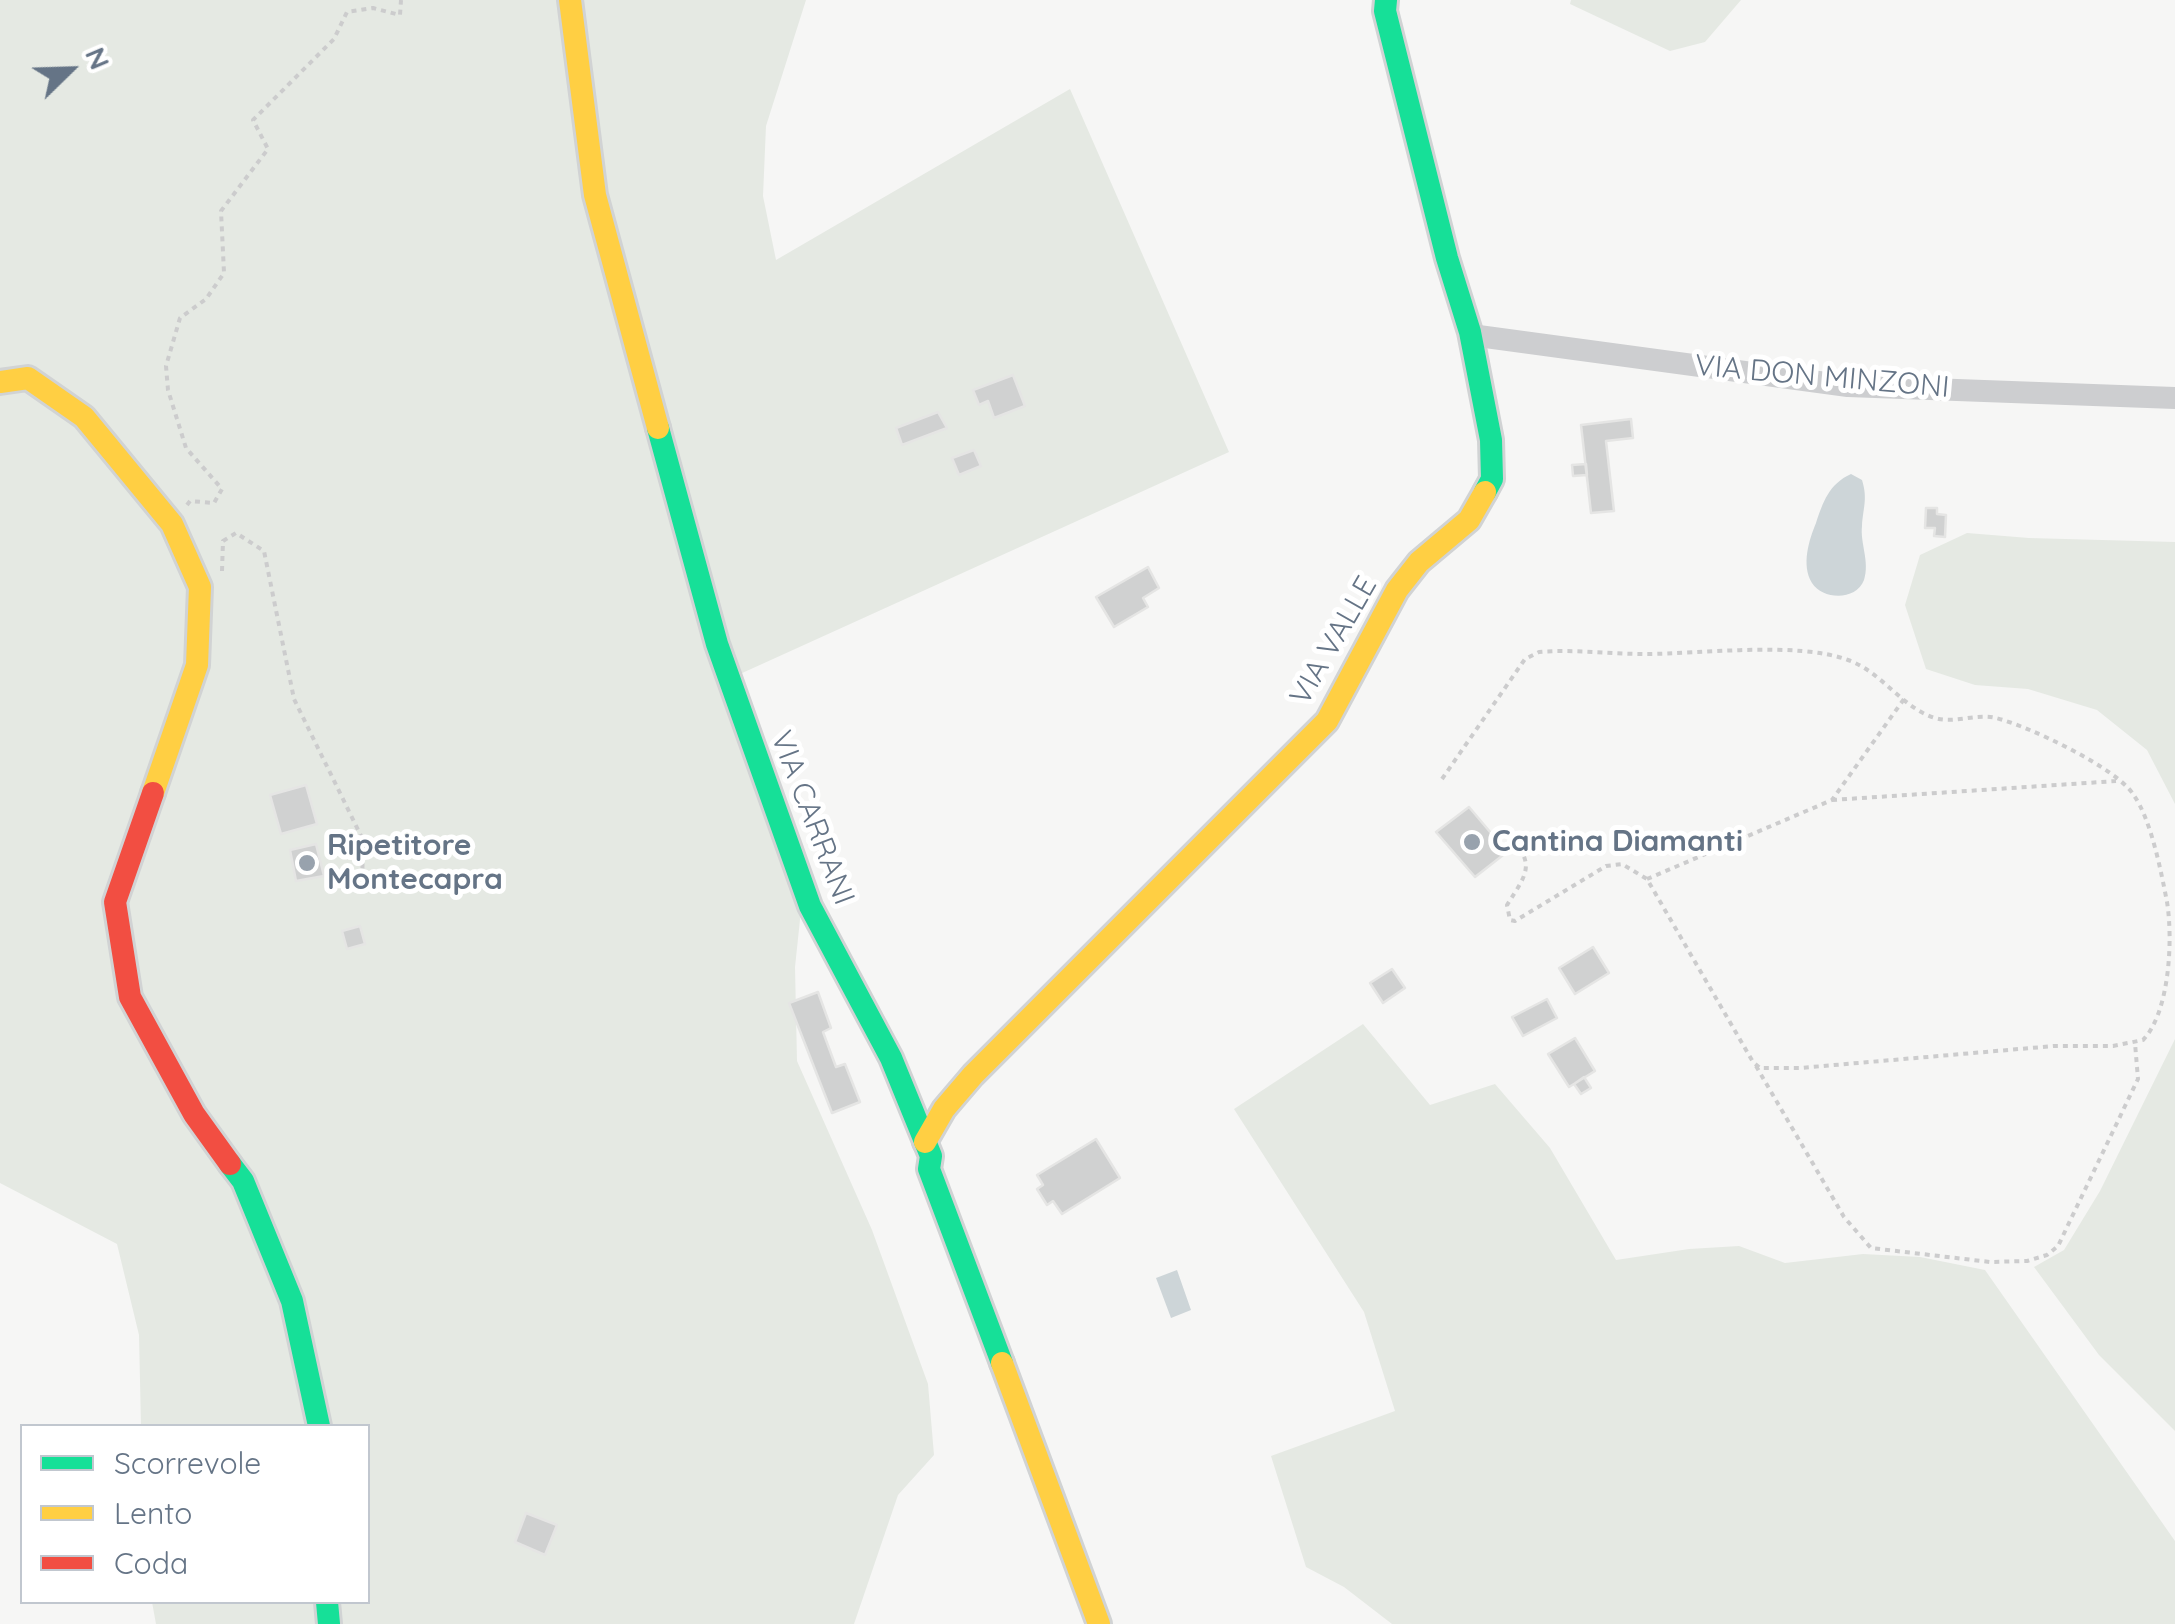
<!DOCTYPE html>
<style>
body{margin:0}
#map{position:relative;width:2175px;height:1624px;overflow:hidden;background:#f6f6f5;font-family:Quicksand,sans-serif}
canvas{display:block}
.legend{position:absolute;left:20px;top:1424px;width:350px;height:180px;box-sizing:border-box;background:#fff;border:2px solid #c1c7cf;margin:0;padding:12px 18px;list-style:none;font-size:30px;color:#657486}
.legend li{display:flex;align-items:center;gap:20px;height:50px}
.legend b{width:50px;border:2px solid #c1c7cf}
.north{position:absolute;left:20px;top:20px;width:100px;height:100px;-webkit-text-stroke:8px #fff;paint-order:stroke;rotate:67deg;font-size:28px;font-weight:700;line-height:40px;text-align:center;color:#657486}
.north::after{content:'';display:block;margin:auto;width:35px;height:45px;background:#657486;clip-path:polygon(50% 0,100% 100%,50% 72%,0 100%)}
</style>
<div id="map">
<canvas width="2175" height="1624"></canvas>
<ul class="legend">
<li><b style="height:12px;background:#16e098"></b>Scorrevole</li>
<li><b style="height:12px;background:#ffcf43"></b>Lento</li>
<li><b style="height:12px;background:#f24e42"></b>Coda</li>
</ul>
<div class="north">N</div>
</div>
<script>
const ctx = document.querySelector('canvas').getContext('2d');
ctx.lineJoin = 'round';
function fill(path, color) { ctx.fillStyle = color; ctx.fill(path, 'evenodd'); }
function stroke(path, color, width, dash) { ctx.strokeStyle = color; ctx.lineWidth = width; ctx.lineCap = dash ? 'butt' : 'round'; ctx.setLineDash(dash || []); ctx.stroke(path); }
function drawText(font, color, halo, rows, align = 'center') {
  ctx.font = font + ' Quicksand,sans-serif'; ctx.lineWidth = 10; ctx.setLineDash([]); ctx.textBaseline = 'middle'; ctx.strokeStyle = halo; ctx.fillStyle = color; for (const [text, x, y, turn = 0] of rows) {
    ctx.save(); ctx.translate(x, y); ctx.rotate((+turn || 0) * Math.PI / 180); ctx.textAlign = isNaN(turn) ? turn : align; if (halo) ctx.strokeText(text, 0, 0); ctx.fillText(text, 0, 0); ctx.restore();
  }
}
const green = new Path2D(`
 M0,0h806l-40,126 -3,70 13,64 294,-171 159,363 -500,227 75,203 -9,85 2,94 75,169 56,154 6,71 -36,40 -44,129h-698l-4,-22h216v-176h-227l-2,-91 -22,-91 -117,-61z
 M1571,0h170l-36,42 -35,9 -100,-47z
 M1967,533l62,5 146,4v262l-28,-54 -50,-40 -69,-21 -53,-4 -49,-16 -21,-64 15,-50z
 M1363,1024l67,81 65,-21 55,64 66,112 73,-11 50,-3 46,17 78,-9 57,3 65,13 190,271v83h-783l-48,-37 -38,-20 -35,-111 124,-45 -31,-99 -130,-203z
 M2175,1039v392l-76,-76 -65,-88 30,-17 36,-59z`);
const water = new Path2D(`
 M1851,474l11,6c6,19 1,28 0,46 -2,17 8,36 2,54 -8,21 -41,20 -52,3 -11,-18 -3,-43 4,-60 7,-21 13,-39 35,-49z
 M1177,1270l14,40 -20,8 -15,-40z`);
const building = new Path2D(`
 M1013,375l12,31 -31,12 -6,-17 -9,4 -6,-15z
 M938,412l9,16 -45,17 -6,-17z
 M1631,419l2,19 -27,3 8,70 -23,2 -10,-88z
 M974,450l7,16 -22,9 -7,-17z
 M1586,464l1,11 -14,1 -1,-11z
 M1926,508h11v6l9,1 -1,22 -11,-1 1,-8h-10z
 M1148,567l11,21 -16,10 5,9 -34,20 -18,-30z
 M306,785l11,39 -36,10 -11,-39z
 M1469,807l38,45 -32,25 -39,-45z
 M316,844l8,32 -28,5 -6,-31z
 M360,926l5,18 -18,5 -5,-18z
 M1593,947l16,26 -34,21 -16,-26z
 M1392,969l13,19 -22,15 -13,-20z
 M818,992l13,36 -8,4 13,35 9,-3 15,38 -28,11 -43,-110z
 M1547,999l10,19 -34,18 -11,-19z
 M1575,1038l20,33 -26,16 -21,-33z
 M1584,1077l7,11 -10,6 -7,-10z
 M1096,1139l24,39 -58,36 -9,-13 -6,4 -10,-16 6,-4 -6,-10z
 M526,1513l31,12 -12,30 -30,-13z`);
const path = new Path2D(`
 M187,505l3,-4 24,2 8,-14 -36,-41 -18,-58 -2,-24 14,-48 26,-19 18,-26 -3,-62 47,-62 -15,-29 81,-81 13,-27 26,-4 27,7 1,-15
 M222,571l1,-30 13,-8 28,18 30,148 69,141 -1,50
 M1442,779l83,-120 14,-7c35,-3 71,2 106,2 57,0 152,-13 203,6 34,12 54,48 87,58 20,6 41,-5 61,0 32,8 119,49 137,76 18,25 28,77 34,108 6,36 3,110 -24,138l-30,6h-59l-254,22h-40l-7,-6 -106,-183 -25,-15 -16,2 -91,55 -5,-1 -3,-15c21,-33 29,-41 0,-72
 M1832,800l284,-19
 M1647,879l185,-79 72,-101
 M1756,1066l88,151 27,31 119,14 37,-1 20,-6 11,-9 80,-167 -3,-36`);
const street = new Path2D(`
 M1471,335l377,51 327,12`);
const fast = new Path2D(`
 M1386,0l-1,11 62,247 23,74 21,108 1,39 -7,13
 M658,428l59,216 93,262 81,152 40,98 -2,13 73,194
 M230,1164l13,17 49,120 27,125
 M327,1602l2,22`);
const slow = new Path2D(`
 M570,0l25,195 63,233
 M0,382l28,-4 56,39 88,107 28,63 -3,78 -44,128
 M925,1142l19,-33 29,-34 354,-354 70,-131 22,-28 50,-42 16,-28
 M1002,1363l97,261`);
const jam = new Path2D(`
 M153,793l-38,109 15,95 64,117 36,50`);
const markers = [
 [1472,842,10,"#98a2ad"],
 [307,863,10,"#98a2ad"]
];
const streetNames = [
 ["VIA DON MINZONI",1822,377,5],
 ["VIA VALLE",1334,641,-60],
 ["VIA CARRANI",812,818,69]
];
const poiNames = [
 ["Cantina Diamanti",1492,842],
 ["Ripetitore",327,846],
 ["Montecapra",327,880]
];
fill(green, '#e5e9e3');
fill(water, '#cdd5d8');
fill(building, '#d0d1d1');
stroke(building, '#e5e5e4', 2.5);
stroke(fast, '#d1d3d4', 28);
stroke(slow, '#d1d3d4', 28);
stroke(jam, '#d1d3d4', 28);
stroke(path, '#cccccd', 4, [5, 5]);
stroke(street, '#cdced0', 22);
stroke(fast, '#16e098', 22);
stroke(slow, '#ffcf43', 22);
stroke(jam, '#f24e42', 22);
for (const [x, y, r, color] of markers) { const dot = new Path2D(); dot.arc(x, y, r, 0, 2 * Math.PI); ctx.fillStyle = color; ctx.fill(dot); stroke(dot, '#fff', 4); }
drawText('30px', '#657486', '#fff', streetNames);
drawText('bold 30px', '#657486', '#fff', poiNames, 'left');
</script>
